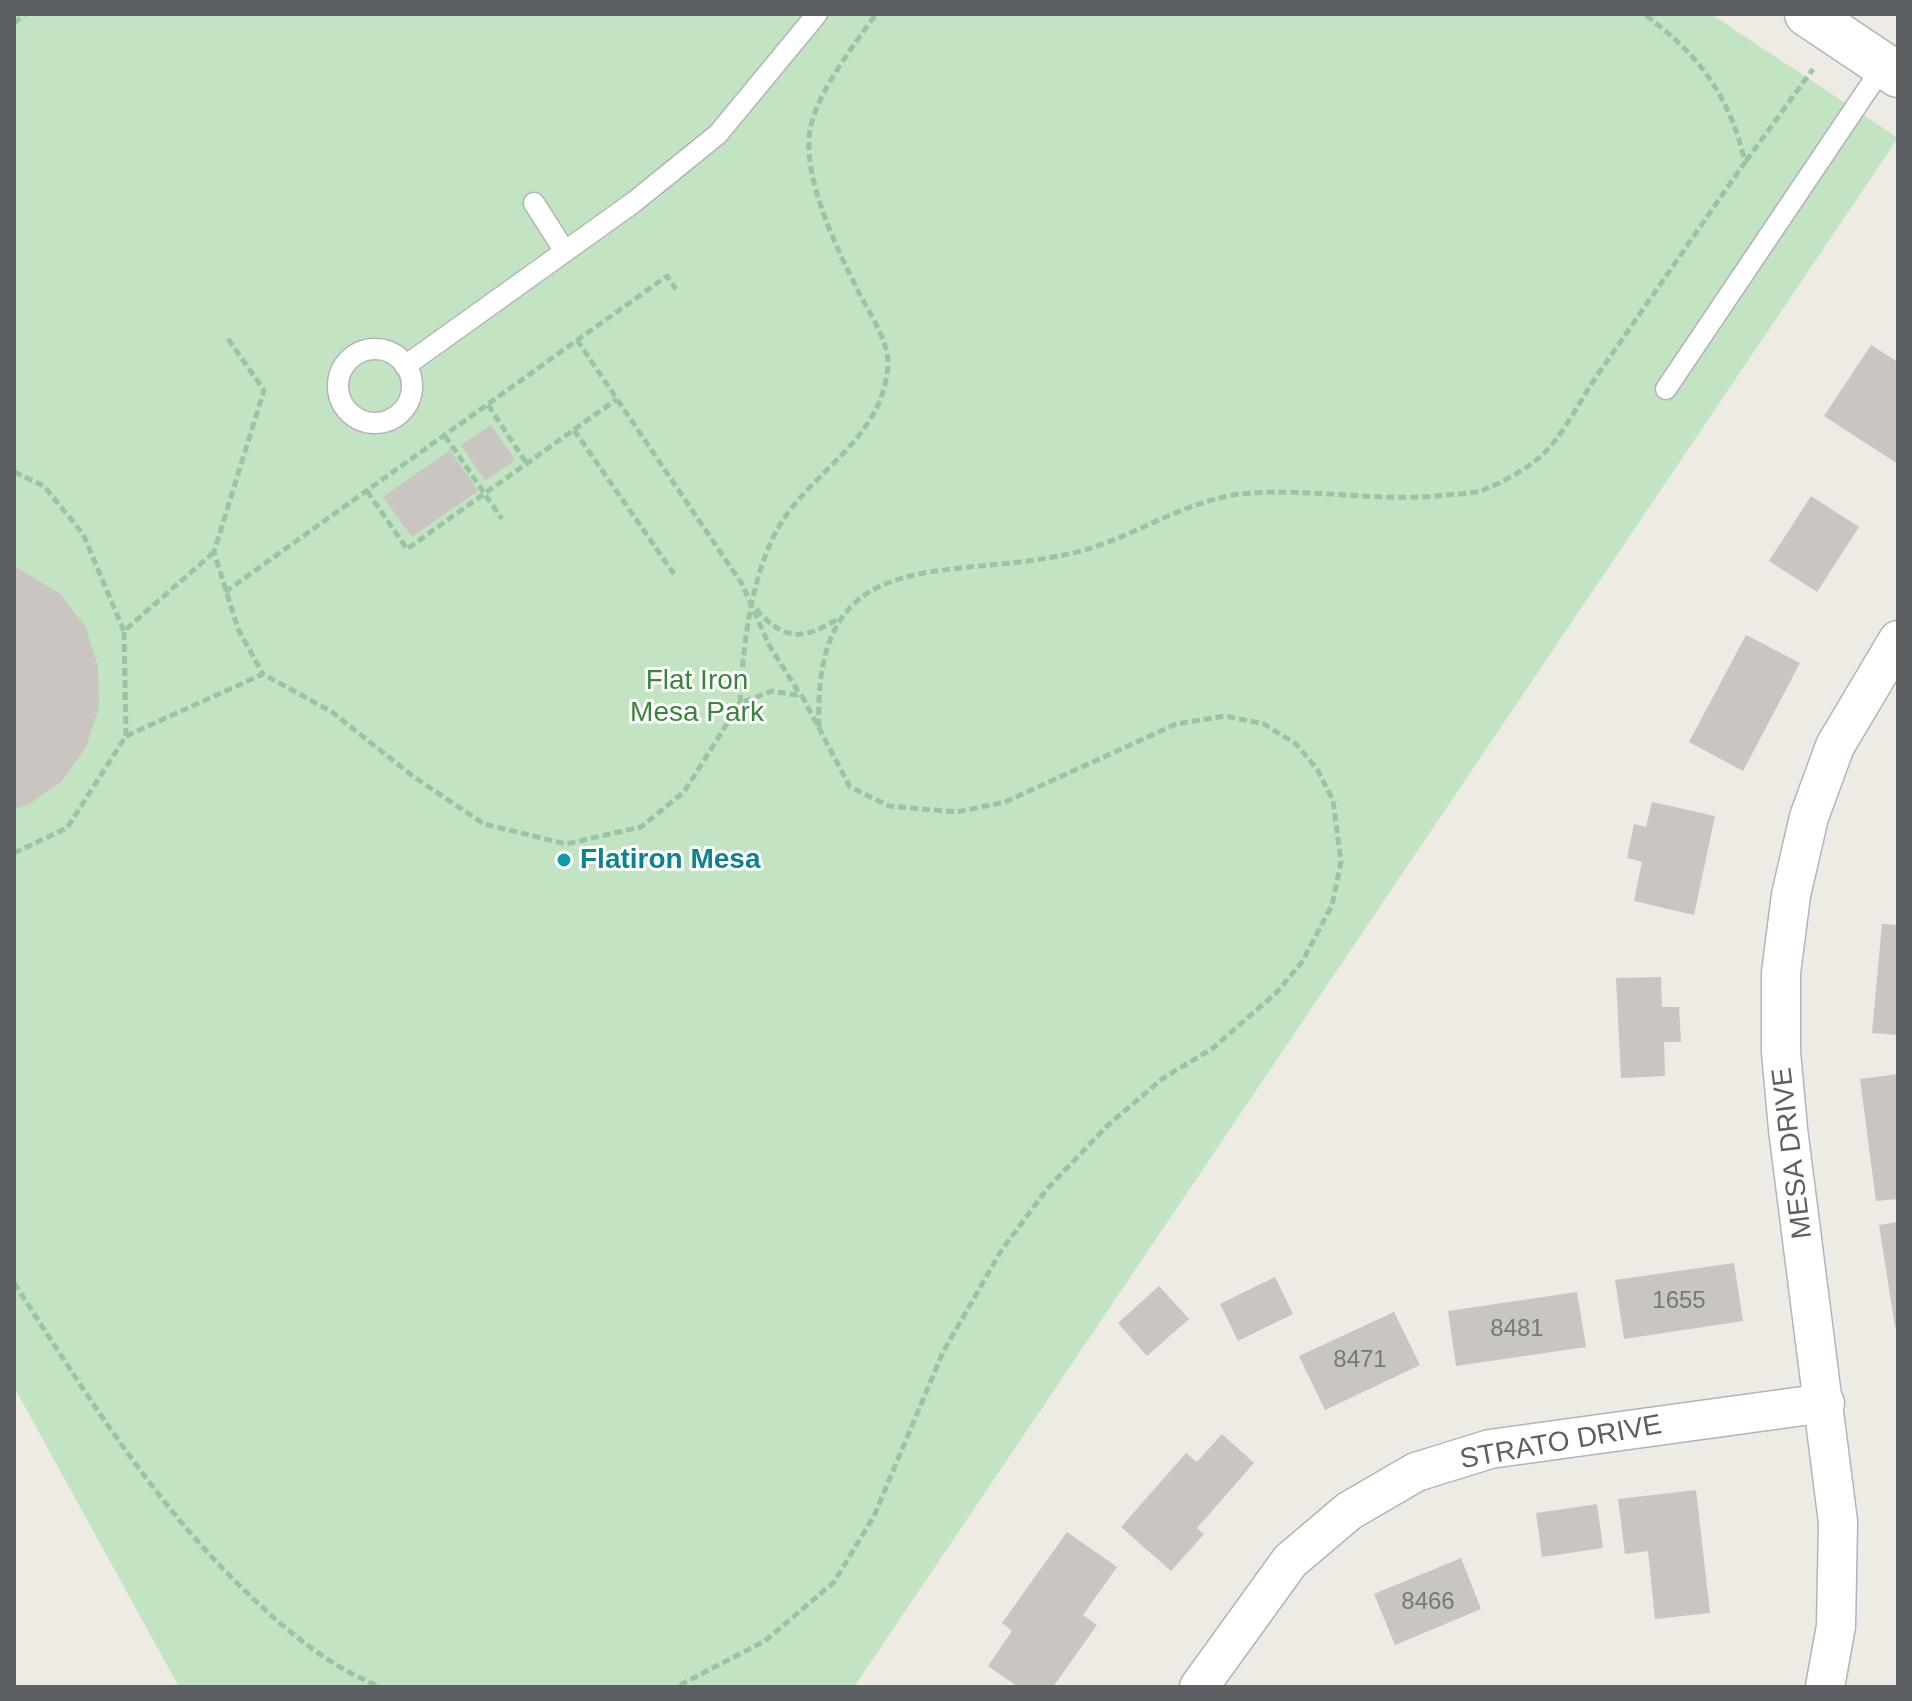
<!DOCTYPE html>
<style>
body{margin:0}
#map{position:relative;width:1912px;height:1701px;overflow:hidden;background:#edebe4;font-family:Arial,sans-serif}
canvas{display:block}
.frame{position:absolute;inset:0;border:16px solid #5c5f63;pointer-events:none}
</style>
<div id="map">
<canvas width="1912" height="1701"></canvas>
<div class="frame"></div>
</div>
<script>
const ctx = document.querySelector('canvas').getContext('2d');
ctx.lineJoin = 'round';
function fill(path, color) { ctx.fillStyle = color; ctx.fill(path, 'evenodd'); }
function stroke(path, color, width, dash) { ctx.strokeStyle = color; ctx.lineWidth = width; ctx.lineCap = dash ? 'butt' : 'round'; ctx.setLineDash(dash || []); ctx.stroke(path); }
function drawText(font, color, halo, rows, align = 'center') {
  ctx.font = font + ' Arial,sans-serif'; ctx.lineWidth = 6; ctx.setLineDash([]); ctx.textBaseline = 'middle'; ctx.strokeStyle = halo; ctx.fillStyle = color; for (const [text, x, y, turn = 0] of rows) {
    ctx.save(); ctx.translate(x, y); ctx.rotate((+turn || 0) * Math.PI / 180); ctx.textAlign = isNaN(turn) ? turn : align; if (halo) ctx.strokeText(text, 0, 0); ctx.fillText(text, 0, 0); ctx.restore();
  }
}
const green = new Path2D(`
 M14,14h1697l187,124 -1044,1549h-675l-165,-300z`);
const building = new Path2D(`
 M1871,345l27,17v102l-74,-48z
 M491,425l24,35 -30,21 -24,-36z
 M450,450l28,41 -66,46 -29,-40z
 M1811,496l48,31 -42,65 -48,-31z
 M14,566l45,27 26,33 13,40 1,41 -13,40 -24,34 -34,24 -14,4z
 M1746,635l54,28 -57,108 -54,-29z
 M1652,802l63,14 -21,99 -60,-14 8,-39 -15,-4 7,-34 12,3z
 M1882,924l16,1v110l-26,-2z
 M1661,977l1,30h17l2,35h-17l1,34 -44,2 -5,-100z
 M1898,1074v125l-22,2 -16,-122z
 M1898,1222v104l-3,1 -16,-102z
 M1734,1263l9,58 -119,18 -9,-59z
 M1275,1277l18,37 -55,27 -18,-37z
 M1159,1286l30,33 -42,37 -29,-33z
 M1577,1292l9,55 -130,19 -8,-55z
 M1394,1312l26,53 -95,45 -26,-54z
 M1222,1434l32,29 -57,65 7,6 -33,37 -50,-44 65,-74 11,9z
 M1696,1490l14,123 -55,6 -7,-68 -23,3 -7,-55z
 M1597,1504l6,44 -61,9 -6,-44z
 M1067,1532l50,35 -34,48 14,10 -44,62h-35l-30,-21 24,-35 -10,-8z
 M1461,1558l20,51 -86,36 -21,-51z`);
const path = new Path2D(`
 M14,23l11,-9
 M1746,161l67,-92
 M228,339l36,51 -50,162 24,77 25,45
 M577,340l165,244 27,61 32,51
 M488,405l39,59
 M574,430l100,144
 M445,436l57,83
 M14,472l30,14 39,48 41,97
 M367,491l40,58 210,-150
 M225,592l442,-316 9,13
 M756,609c28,32 47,32 83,9
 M740,703c3,-54 9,-111 31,-161 30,-69 112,-96 117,-178 1,-23 -20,-53 -30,-73 -21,-42 -56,-114 -48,-161 7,-38 44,-85 66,-116
 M819,727c-7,-194 133,-142 262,-176 55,-15 103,-50 160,-57 68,-7 137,9 206,1 11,-1 26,-1 36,-5 18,-7 44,-21 58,-34 20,-17 40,-57 55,-79 50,-72 100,-144 149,-215 -16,-68 -46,-107 -101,-148
 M126,736l-2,-105 89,-78
 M14,853l53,-25 59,-92 137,-62 69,38 82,65 70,47 82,20 75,-17 43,-35 56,-89 32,-12 30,5 48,91 39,19 68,6 48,-10 171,-78 49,-8 39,8 32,20 21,25 16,31 8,62 -9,43 -30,57 -25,30 -64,56 -51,31 -55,47 -60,63 -46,62 -58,101 -69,164 -40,66 -69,59 -89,46
 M14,1283c70,107 133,211 225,302 43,42 86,80 142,102`);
const service = new Path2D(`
 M534,203l30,47
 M338 386a37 37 0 1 1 74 0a37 37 0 1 1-74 0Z
 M405,366l229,-164 84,-68 99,-120
 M1666,389l218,-324`);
const minor = new Path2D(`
 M1199,1687l91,-126 59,-50 67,-39 74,-23 335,-46
 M1825,1687l11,-61 2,-104 -50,-393 -7,-77v-79l10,-78 18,-78 26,-71 63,-106`);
const tertiary = new Path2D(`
 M1807,14l91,61`);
const markers = [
 [564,860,8,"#0f9aa8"]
];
const numberNames = [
 ["1655",1679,1301],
 ["8481",1517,1329],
 ["8471",1360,1360],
 ["8466",1428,1602]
];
const parkNames = [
 ["Flat Iron",697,681],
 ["Mesa Park",697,713]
];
const cultureNames = [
 ["Flatiron Mesa",580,860]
];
const streetNames = [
 ["MESA DRIVE",1793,1153,-97],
 ["STRATO DRIVE",1561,1443,-10]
];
fill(green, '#c3e4c2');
fill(building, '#c9c5c0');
stroke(service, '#b1b4b8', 23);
stroke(minor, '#b1b4b8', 41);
stroke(tertiary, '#b1b4b8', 47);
stroke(path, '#9bc4a5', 5, [8, 4]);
stroke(service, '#fff', 20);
stroke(minor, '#fff', 38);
stroke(tertiary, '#fff', 44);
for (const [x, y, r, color] of markers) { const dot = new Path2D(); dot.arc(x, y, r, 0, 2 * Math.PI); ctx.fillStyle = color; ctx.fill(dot); stroke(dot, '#fff', 3); }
drawText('24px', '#77787a', null, numberNames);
drawText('28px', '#3b843b', '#fff', parkNames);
drawText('bold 28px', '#0d838f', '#fff', cultureNames, 'left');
drawText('28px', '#5c5f63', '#fff', streetNames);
</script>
